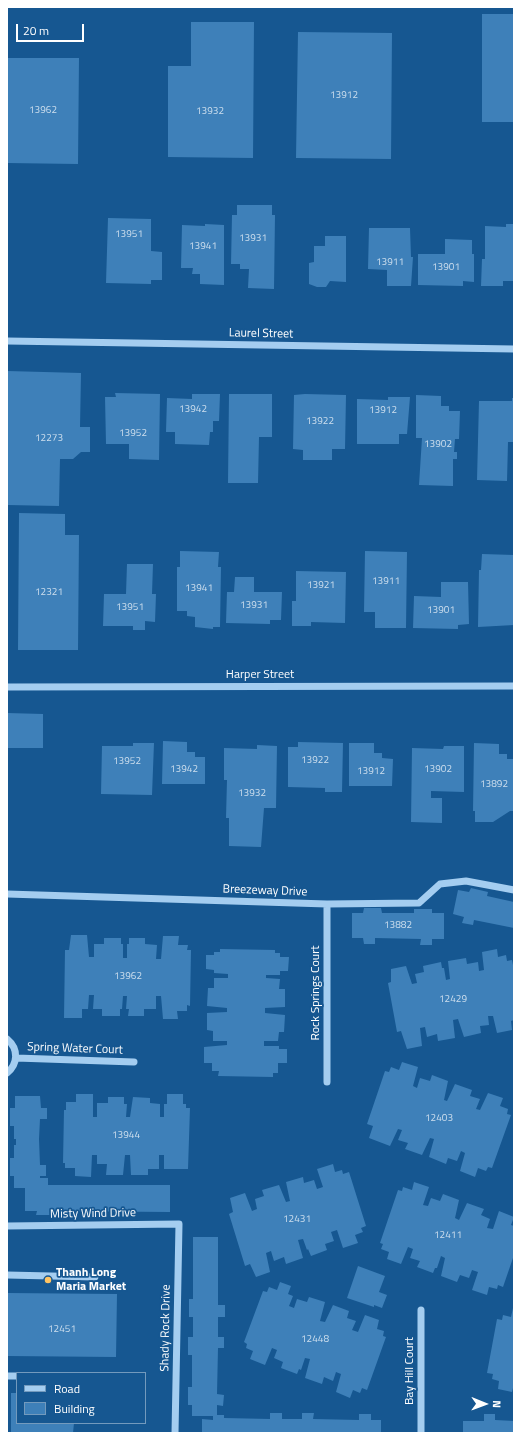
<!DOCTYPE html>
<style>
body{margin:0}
#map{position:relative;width:521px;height:1440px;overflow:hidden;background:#165791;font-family:"Titillium Web",sans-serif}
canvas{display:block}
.frame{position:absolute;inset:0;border:8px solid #fff;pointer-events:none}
.legend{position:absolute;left:16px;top:1372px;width:130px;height:52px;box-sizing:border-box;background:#165791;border:1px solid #739abd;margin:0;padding:5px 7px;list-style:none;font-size:12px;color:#fff}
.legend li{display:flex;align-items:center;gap:8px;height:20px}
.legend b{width:20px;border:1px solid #739abd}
.north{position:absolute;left:465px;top:1384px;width:40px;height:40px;-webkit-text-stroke:3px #165791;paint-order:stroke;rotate:91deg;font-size:11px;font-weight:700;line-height:16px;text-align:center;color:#fff}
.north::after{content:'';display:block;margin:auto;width:14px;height:18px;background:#fff;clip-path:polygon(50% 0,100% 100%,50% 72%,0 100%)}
.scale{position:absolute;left:16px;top:24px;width:68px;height:18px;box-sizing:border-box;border:2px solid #fff;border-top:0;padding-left:5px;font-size:12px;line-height:14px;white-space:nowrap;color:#fff;-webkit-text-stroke:3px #165791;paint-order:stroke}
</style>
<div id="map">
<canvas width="521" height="1440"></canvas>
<div class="frame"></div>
<ul class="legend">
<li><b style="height:5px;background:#a4cdf0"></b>Road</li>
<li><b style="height:11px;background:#3e80b9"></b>Building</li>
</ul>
<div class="north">N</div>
<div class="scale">20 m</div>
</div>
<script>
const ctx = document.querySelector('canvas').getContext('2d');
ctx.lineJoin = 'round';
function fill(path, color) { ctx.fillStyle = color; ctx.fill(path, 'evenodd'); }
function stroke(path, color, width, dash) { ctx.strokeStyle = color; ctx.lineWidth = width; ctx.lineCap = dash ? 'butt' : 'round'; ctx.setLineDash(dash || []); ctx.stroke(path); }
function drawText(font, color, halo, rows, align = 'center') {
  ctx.font = font + ' "Titillium Web",sans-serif'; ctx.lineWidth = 3.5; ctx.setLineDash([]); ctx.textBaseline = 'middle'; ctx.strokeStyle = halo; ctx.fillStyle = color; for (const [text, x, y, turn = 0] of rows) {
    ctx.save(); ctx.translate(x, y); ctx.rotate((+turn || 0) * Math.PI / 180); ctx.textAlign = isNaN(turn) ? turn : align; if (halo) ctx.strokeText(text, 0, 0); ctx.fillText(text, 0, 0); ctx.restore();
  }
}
const building = new Path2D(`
 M482,14h32v108h-32z
 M191,22h63l-1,136 -85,-1v-91h23z
 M298,32l94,1 -1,126 -95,-1z
 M7,58h72l-1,106 -71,-1z
 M237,205h35v10h3l-1,74 -26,-1 1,-19h-9v-5h-9l1,-49h5z
 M108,218l43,1v32l11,1v28h-11v4l-45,-1z
 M205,224l19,1v60l-24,-1v-10h-8l1,-6h-12l1,-43 23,1z
 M506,224h8v57h-11v5h-22l1,-27h3v-33l21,1z
 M369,228h41l1,29h2l-2,29h-24v-16l-19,-1z
 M325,236h21v46l-16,-1 -4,6h-9l-8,-3v-21l5,-1v-16h11z
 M445,239l27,1v14h2v28l-11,-1v5l-45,-1v-31h27z
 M7,371l74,2 -1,54h10v25h-9l-8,7h-13l-1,47 -52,-1z
 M115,393l45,1 -1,66 -30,-1v-15h-23l-1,-47h11z
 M192,394h28l-1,27h-6v11h-3l-1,13 -34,-1v-12h-9l1,-34 25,1z
 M229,394h43v43h-13l-1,46h-30z
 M305,394l41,1 -1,54h-13v11h-29v-10l-10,-1 1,-54z
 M416,395l25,1v10h8v5h11l-1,28h-4l-1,13h3v7h-4v27l-34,-1 3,-47h-6z
 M388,397h22l-3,37h-8v10h-42v-45l31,1z
 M512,398h2v44h-6l-1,39 -30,-1 2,-79h33z
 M19,513l46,1v21h14l-1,115h-60z
 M180,551l39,1 -1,15h3l-1,60h-7v2l-18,-2v-10l-8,-1v-5h-10v-44h3z
 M365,551l42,1 -1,76h-31v-16h-11z
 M482,554l32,1v70l-36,2 1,-57h2z
 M127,564h26l-1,30h4l-1,28 -10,-1v9h-12v-4h-30l1,-32h22z
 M296,571l50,1 -1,51 -34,-1v4h-19v-25h4z
 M235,577h19v15h28l-1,28h-11v4l-44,-1 1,-31h7z
 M441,582h27l1,42 -11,1v4l-45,-1 1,-32 27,1z
 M7,713l36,1v34h-36z
 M163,741l24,1v10h8v5h10v27h-43z
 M298,742l45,1 -1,49h-17v-4l-37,-1v-40h10z
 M133,743h21l-2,52 -51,-1 1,-48h31z
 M349,743h25v10h8v5l11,1 -1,27h-43z
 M474,743l25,1v10h8v5h7v52h-4l-17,11h-18v-11h-2z
 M257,745l20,1 -1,62h-12l-3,39 -32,-1v-28h-3l1,-38h-3v-32l33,1z
 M444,746h20v46l-33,-1v7h11v25l-31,-1 1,-74 31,1z
 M471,888l17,4 -1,4 27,6v26l-40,-8 -1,5 -11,-2 2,-6 -11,-3 5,-24 11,2z
 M364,908h17l1,5h32v-4h18v4h12v26h-12v6h-12l1,-6 -46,-1v6h-11l-1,-6h-11v-25h11z
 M71,935h16l2,22h5v-13h10v-6h17v6h2v14h4v-14h2v-6h16v6l12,1 -1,14h5l2,-23h16l-1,9h10l-1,5h4l-1,56 -3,-1v6h-10l1,8h-15l-2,-23h-5v13h-12v7h-16l1,-7h-3l1,-13h-4l-1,13h-2v7h-18v-7h-9l1,-14h-5l-1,14h-6v9h-18l1,-68h4z
 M220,949l55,1v3h5v4h9l-1,14h-8v4h-14v3l14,1 -1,10h6v18l-20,1v5l20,2 -1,17h-5l-1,9h-14v5h15v3h8v14h-9v10h-5v4l-55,-1 1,-5h-7v-8h-8v-16l23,-2v-4h-14v-10l-6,-1v-17l20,-1v-4l-20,-2 1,-18h6v-10h14v-4l-14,-1v-3l-8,-1v-14h8v-3h6z
 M497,949l1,8 8,-2 1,6 5,-1 2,10v50l-3,1 1,9 -15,3 -4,-17h-5l1,9 -9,1 1,7 -17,4 -6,-18 -5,1 2,18 -17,3 -1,-7 -10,3 -2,-10 -5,1 2,18 -15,3 -6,-18 -4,1 -9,-49 3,-1v-13l15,-3 6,18 5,-1 -2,-9 9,-2 -1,-6 18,-4 1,6h2l2,12 4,-1 -2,-18 18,-3 1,6 11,-2 1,9 5,-1 -2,-18z
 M402,1062l16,5 -5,19 4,2 3,-10 10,3 2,-6 16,6 -4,19 3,1 8,-17 17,6 -2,6 10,3 -4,10 4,1 8,-17 15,5 -3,8 8,3 -1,5 4,1 -19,53 -4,-1 -2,4 -8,-3 -3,9 -15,-6 5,-18 -4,-2 -4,10 -9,-3 -2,6 -17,-7 5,-18 -4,-1 -8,17 -17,-6 3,-6 -10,-3 4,-10 -4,-1 -8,17 -21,-8 4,-12 -6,-2 18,-53 4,1 2,-5 8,3z
 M76,1094h17v23h4v-14h11v-6h16v7h3l-1,13h4l3,-20 17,1v5l10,1v13h4v-13h3v-10h16v10h3v4h4l-2,61h-24v-14h-5v14h-11v6h-17l-1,-20h-5l-2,20h-17l1,-11h-10v-9h-5l-1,22 -16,-1v-8h-10v-5h-2l1,-53h2v-8h10z
 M15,1096h25l1,12h6v11h-7l-1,20 1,26h6v11h-6v2h8v7h122v27l-116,-1v4h-18l1,-4h-12v-23h-11v-12h-4v-18h4v-13h2v-6h-2v-13h-4v-18h5z
 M333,1164l2,8 7,-2 1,4 6,-2 17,54 -5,2 2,4 -8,3 3,8 -15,5 -6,-18 -6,2 3,9 -9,3 2,6 -16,6 -3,-7 -1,1 -4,-11 -5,1 5,18 -17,6 -2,-7 -10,4 -3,-10 -5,2 4,19 -14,5 -6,-13 -5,2 -16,-52 4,-2 -3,-14 15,-5 7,18 5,-2 -2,-10 9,-3 -2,-6 17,-5 7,17 4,-1 -4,-19 17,-5 1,6 10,-3 3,9 6,-2 -6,-18z
 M414,1182l15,5 -6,18 5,1 3,-8 9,3 3,-7 16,6 -4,18 4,2 8,-17 17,6 -3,6 9,4 -3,9 6,1 6,-18 15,6 -3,8 3,1v29l-11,32 -5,-2 -1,4 -8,-2 -2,8 -15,-5 6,-18 -6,-2 -3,8 -9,-3 -3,7 -16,-6 4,-18 -4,-2 -4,12h-2l-2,5 -16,-6 3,-6 -10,-3 3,-9 -5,-2 -7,17 -14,-5 2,-7 -8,-3 2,-5 -3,-1 18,-53 4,1 1,-4 9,3z
 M193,1237h25v68h7v12h-7v20h6v11h-6l-1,46 7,1 -1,11 -6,-1v10h7v3l46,1v-6h12v6h20v-6h12l-1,6 46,1v-6h12v6h10v13h-179v-14l11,1v-4h-21v-11h-4v-18h4v-32h-4v-18h5v-20h-4v-18h4z
 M358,1266l27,10 -6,16 8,3 -5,13 -8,-3v2l-27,-9z
 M280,1282l11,4 -3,8 5,2 -4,10 5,2 3,-9 10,3 2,-5 16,5 -5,19 5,1 8,-17 16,6 -2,7 9,3 -4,9 6,2 7,-17 14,5 -2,9 7,2 -1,5 3,1 -19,53 -5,-2 -2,5 -7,-3 -3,8 -14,-6 5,-18 -5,-2 -3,9 -9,-4 -2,7 -17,-6 5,-19 -5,-1 -4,12 -2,-1 -2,5 -16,-6 2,-6 -9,-4 3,-8 -5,-2 -7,17 -15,-6 3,-8 -7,-3 1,-4 -3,-2 19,-51 4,1 2,-5 8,3z
 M7,1293l110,1 -1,63 -109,-1z
 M513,1308l1,76 -2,8 -14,-3 1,-8 -7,-2 1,-5 -6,-1 10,-54 5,1 1,-5 8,2z
 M11,1393h6v30h57l-1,10h-62z
 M484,1414h11v6l19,1v12h-51v-12h21z`);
const minor = new Path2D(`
 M7,341l507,8
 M7,687l507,-1
 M7,894l320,10 92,-1 21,-19 26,-3 48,9
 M327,904v178
 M7,1039c12,10 11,25 0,34
 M16,1058l118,4
 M7,1226l172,-2 -4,209
 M7,1275l88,2
 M421,1310v123
 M7,1376h10`);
const markers = [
 [48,1280,4,"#ffc463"]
];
const numberNames = [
 ["13912",344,96],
 ["13962",43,111],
 ["13932",210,112],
 ["13951",129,235],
 ["13931",253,239],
 ["13941",203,247],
 ["13911",390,263],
 ["13901",446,268],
 ["13942",193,410],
 ["13912",383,411],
 ["13922",320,422],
 ["13952",133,434],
 ["12273",49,439],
 ["13902",438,445],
 ["13911",386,582],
 ["13921",321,586],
 ["13941",199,589],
 ["12321",49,593],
 ["13931",254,606],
 ["13951",130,608],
 ["13901",441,611],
 ["13922",315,761],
 ["13952",127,762],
 ["13942",184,770],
 ["13902",438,770],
 ["13912",371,772],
 ["13892",494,785],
 ["13932",252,794],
 ["13882",398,926],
 ["13962",128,977],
 ["12429",453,1000],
 ["12403",439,1119],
 ["13944",126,1136],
 ["12431",297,1220],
 ["12411",448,1236],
 ["12451",62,1330],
 ["12448",315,1340]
];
const streetNames = [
 ["Laurel Street",261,334,1],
 ["Harper Street",260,675],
 ["Breezeway Drive",265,891,2],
 ["Rock Springs Court",316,993,-90],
 ["Spring Water Court",75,1049,2],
 ["Misty Wind Drive",93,1214,-1],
 ["Shady Rock Drive",166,1328,-89],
 ["Bay Hill Court",410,1371,-90]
];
const poiNames = [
 ["Thanh Long",56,1273],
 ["Maria Market",56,1287]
];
fill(building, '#3e80b9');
stroke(minor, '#a4cdf0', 7);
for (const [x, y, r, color] of markers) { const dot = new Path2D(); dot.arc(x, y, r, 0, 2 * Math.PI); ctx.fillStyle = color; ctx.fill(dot); stroke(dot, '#165791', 1.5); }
drawText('10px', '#cfdfee', null, numberNames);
drawText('12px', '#fff', '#165791', streetNames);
drawText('bold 12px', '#fff', '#165791', poiNames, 'left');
</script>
